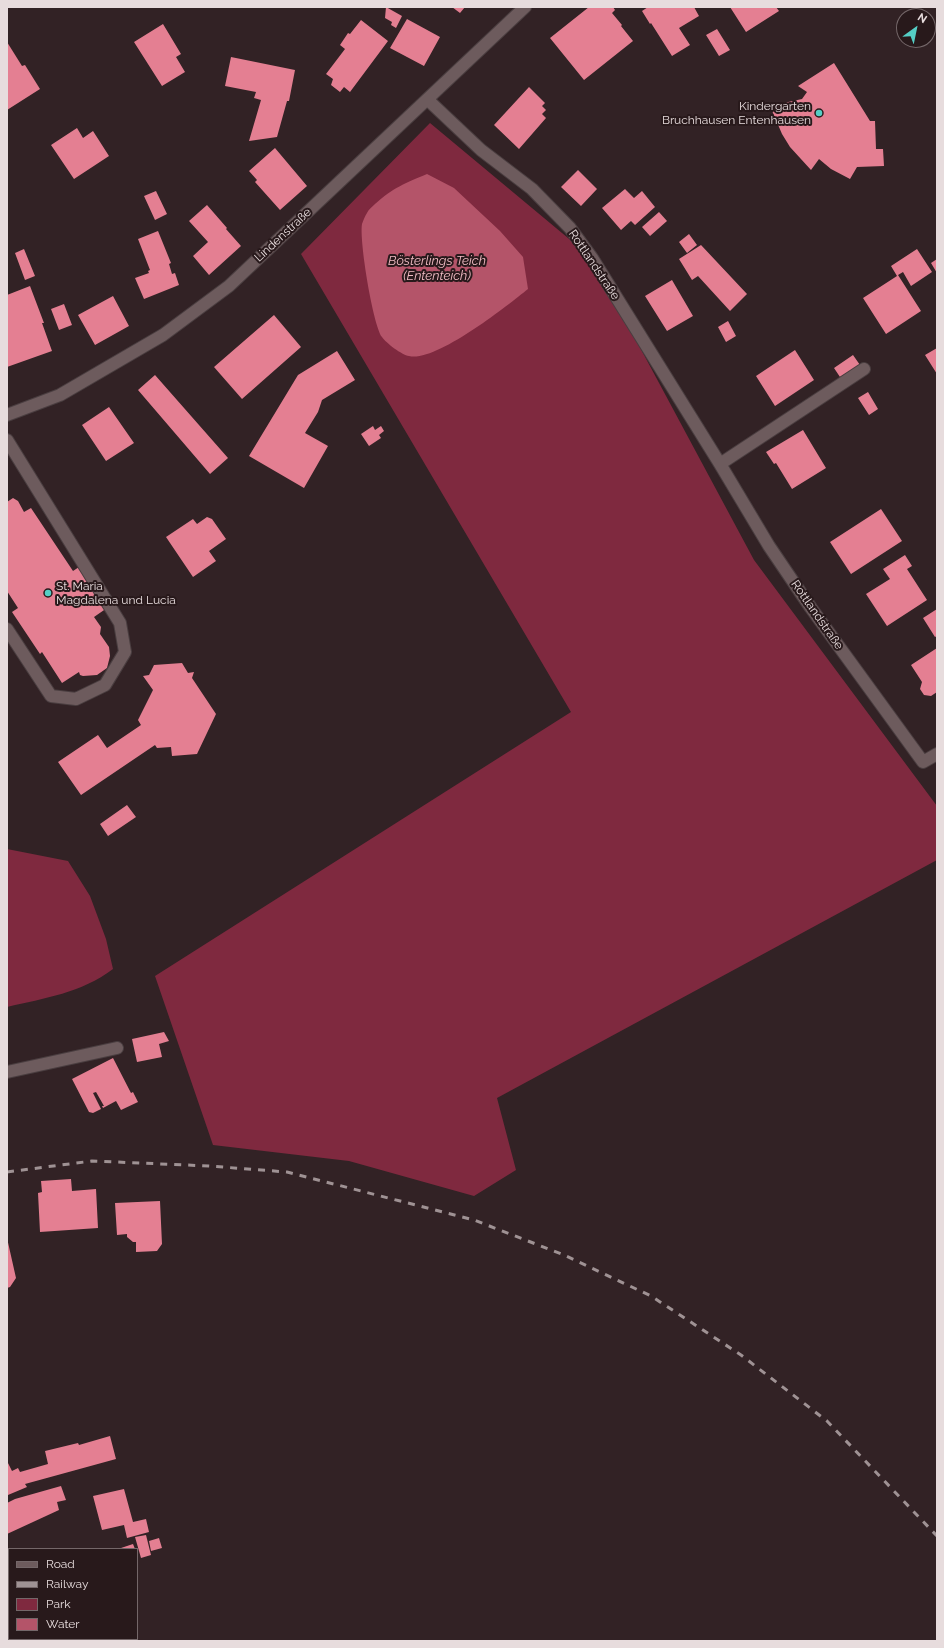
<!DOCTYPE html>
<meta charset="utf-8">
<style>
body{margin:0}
#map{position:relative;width:944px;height:1648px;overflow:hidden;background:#322225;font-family:Raleway,sans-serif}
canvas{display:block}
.frame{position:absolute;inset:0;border:8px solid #e7dcdd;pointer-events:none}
.legend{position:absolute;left:8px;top:1548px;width:130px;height:92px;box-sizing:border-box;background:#28191b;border:1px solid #746769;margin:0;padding:5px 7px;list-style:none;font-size:12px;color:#e7dcdd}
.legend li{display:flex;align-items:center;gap:8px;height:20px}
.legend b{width:20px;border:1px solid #746769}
.north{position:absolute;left:896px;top:8px;width:40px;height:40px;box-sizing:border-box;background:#28191b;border:1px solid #746769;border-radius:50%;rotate:33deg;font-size:11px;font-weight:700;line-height:16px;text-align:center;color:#e7dcdd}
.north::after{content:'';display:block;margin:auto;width:14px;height:18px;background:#55cec5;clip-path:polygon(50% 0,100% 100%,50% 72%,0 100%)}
</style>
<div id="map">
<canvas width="944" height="1648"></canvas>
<div class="frame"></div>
<ul class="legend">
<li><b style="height:5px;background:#6d5b5d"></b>Road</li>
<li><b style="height:5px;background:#9f9294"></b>Railway</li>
<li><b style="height:11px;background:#7f293f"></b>Park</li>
<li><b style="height:11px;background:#b45469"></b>Water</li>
</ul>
<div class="north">N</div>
</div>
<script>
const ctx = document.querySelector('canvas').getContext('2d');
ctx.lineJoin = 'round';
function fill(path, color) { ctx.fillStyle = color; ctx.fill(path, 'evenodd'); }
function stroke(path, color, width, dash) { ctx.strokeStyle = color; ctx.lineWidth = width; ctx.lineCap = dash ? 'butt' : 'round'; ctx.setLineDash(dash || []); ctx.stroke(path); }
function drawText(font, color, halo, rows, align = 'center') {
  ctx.font = font + ' Raleway,sans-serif'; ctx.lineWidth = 4; ctx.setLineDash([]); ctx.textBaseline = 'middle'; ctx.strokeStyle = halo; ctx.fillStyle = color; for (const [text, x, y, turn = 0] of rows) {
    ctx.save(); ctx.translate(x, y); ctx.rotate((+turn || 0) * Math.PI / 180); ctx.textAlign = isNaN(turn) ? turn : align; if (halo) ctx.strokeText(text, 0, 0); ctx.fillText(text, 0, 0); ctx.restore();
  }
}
const green = new Path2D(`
 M430,123l162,135 162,302 183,246v54l-440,238 19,72 -42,26 -125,-35 -136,-16 -58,-169 416,-264 -270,-458z
 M7,849l61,12 22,35 16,43 7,30c-32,24 -68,29 -106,38z`);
const water = new Path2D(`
 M427,174l27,14 46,43 23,26 5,32c-21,17 -93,74 -119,67 -7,-1 -23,-13 -27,-19 -9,-12 -23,-97 -20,-113 1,-3 3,-8 5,-11 1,-3 5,-6 8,-9 18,-16 30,-21 52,-30z`);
const building = new Path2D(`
 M386,7l16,9 -6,12 -5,-3 1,-3 -7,-4z
 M452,7h13l-5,6z
 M589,7h24l2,3 -3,3 10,12 -1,1 12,15 -49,39 -34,-42z
 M648,7h46l5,9 -20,12 11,17 -18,11 -21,-33 -1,1 -8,-13z
 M730,7h46l3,4 -33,21z
 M407,19l33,18 -16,29 -34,-18z
 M361,20l27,21 -38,51 -6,-5 -4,5 -9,-7 2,-6 -7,-5 19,-25 -5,-4 8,-12 2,1z
 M163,24l18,30 -5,3 9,15 -23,14 -28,-44z
 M717,29l13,21 -11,6 -13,-21z
 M7,42l15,24 3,-1 15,24 -33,21z
 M231,57l64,13 -6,31h-2l-10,36 -28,4 12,-41 -7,-2 2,-6 -31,-6z
 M834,63l36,58h5l1,28h7l1,17 -27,1 -7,12 -19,-10 -12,-10 -8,11 -21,-23 -8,-13 -12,-28 32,-7 5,-7 -9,-6z
 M529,87l16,16 -3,3 4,4 -4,4 4,4 -27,31 -25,-24z
 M77,128l6,10 10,-7 16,25 -35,23 -23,-34z
 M275,148l32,38 -27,24 -25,-28 2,-2 -8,-9z
 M578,170l19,19 -16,17 -20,-19z
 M625,189l9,9 8,-7 13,16 -20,18 -4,-4 -10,9 -19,-22z
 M156,191l11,23 -12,6 -11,-24z
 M207,205l20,23 -1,1 15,17 -32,29 -16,-19 15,-14 -19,-21z
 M659,212l8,9 -17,15 -8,-9z
 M158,231l13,32 -2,1 3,10 3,-1 4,12 -35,14 -9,-21 14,-5 -1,-2 2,-1 -12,-31z
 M689,234l8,11 -10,8 -8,-11z
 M701,245l46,49 -17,17 -32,-35 -6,4 -13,-21z
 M24,249l11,27 -10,4 -10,-27z
 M917,249l15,23 -21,14 -8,-14 -5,3 23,36 -35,23 -23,-36 34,-22 -6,-10z
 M937,259v14l-6,-10z
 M672,280l21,36 -26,15 -22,-35z
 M30,286l14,37h-2l10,28 -45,16v-72z
 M113,296l16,30 -34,19 -17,-30z
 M64,304l8,21 -13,5 -8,-21z
 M274,315l27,32 -59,52 -28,-32z
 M728,321l8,15 -10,6 -8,-15z
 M937,348v26l-12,-19z
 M795,350l19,30 -39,26 -19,-30z
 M337,351l18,29 -33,20 -4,12 -13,21 23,13 -24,42 -55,-32 49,-81z
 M853,355l7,10 -20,12 -6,-9z
 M155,375l73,83 -18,16 -72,-84z
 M868,392l10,17 -9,6 -11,-17z
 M109,407l25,36 -28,18 -24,-36z
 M373,426l2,4 6,-4 3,5 -5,4 2,3 -12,8 -8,-12z
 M803,430l23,38 -34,21 -16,-26 -2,1 -8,-12z
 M13,498l5,3 6,11 7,-4 42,63 6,-4 28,41 -13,9 7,10 -1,7 9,13 1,9 -3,12 -10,7 -14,1 -3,-1 -1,-3 -17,11 -20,-31 -2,2 -28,-42 6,-4 -11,-17v-89z
 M881,509l21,32 -51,33 -21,-32z
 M207,517l5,2 14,20 -17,12 7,10 -23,16 -27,-40 27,-18 4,5z
 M905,555l7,11 -5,3 20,31 -40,26 -21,-32 24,-15 -7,-10z
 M937,609v27l-2,1 -12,-19z
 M937,648v44l-6,4 -7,-1 -4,-6 2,-7 -11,-17z
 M182,663l6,10 6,-1 -2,6 24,36 -19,40 -25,2 -1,-9 -14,1 -2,-3 -74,50 -23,-33 40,-27 9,13 34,-23 -3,-5 15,-30 -10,-14 6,-1 5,-10z
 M127,805l9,12 -28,19 -8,-12z
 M164,1032l5,9 -10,3 3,13 -25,5 -5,-23z
 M113,1058l18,35 2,-1 5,10 -17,8 -5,-9 -13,7 -1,-2h2l-8,-14 -3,1 8,16 -8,4 -4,-1 -17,-33z
 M71,1179l1,12 24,-2 2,39 -58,4 -2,-39 4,-1 -1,-11z
 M160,1201l2,43 -5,7 -21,1v-10h-3l-6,-5v-3l-10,1 -2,-32z
 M7,1238l9,40 -6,9 -3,1z
 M110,1436l6,23 -91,25 2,3 -19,8 -1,-34 5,10 6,-3 2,4 28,-8 -3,-13 33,-8 1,2z
 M61,1486l5,14 -9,2 2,8 -52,24v-31l8,-4z
 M124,1489l9,33 13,-3 3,13 -22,6 -3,-13 -22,5 -9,-34z
 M146,1535l5,20 -10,3 -6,-21z
 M159,1538l3,10 -11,3 -2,-10z
 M133,1544l2,5h-17z`);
const minor = new Path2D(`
 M428,100l53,50 51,39 38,39 22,30 128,206 49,82 42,62 112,154 14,-8
 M7,415l53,-20 103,-60 66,-49 296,-279
 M7,440l113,183 5,29 -20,33 -29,14 -25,-3 -44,-67
 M720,464l144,-95
 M7,1072l110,-24
 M7,1630l2,3`);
const rail = new Path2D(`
 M7,1172l85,-11 117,5 78,6 187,48 90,35 87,41 90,59 86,66 110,115`);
const markers = [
 [819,113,4,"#55cec5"],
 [48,593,4,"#55cec5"]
];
const poiNames = [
 ["Kindergarten",811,106],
 ["Bruchhausen Entenhausen",811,120],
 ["St. Maria",56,586,"left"],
 ["Magdalena und Lucia",56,600,"left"]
];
const streetNames = [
 ["Lindenstraße",283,235,-43],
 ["Rottlandstraße",594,265,56],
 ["Rottlandstraße",817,615,55]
];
const waterNames = [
 ["Bösterlings Teich",437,261],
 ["(Ententeich)",437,276]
];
fill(green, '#7f293f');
fill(water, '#b45469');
fill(building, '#e47f92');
stroke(minor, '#4a3e40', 14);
stroke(minor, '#6d5b5d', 12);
stroke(rail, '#9f9294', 3, [7, 7]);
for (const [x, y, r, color] of markers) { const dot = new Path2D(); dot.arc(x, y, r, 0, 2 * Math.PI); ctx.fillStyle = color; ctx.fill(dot); stroke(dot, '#28191b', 1.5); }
drawText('12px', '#e7dcdd', '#28191b', poiNames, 'right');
drawText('12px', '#e7dcdd', '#28191b', streetNames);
drawText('italic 13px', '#f1bcc4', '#28191b', waterNames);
</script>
